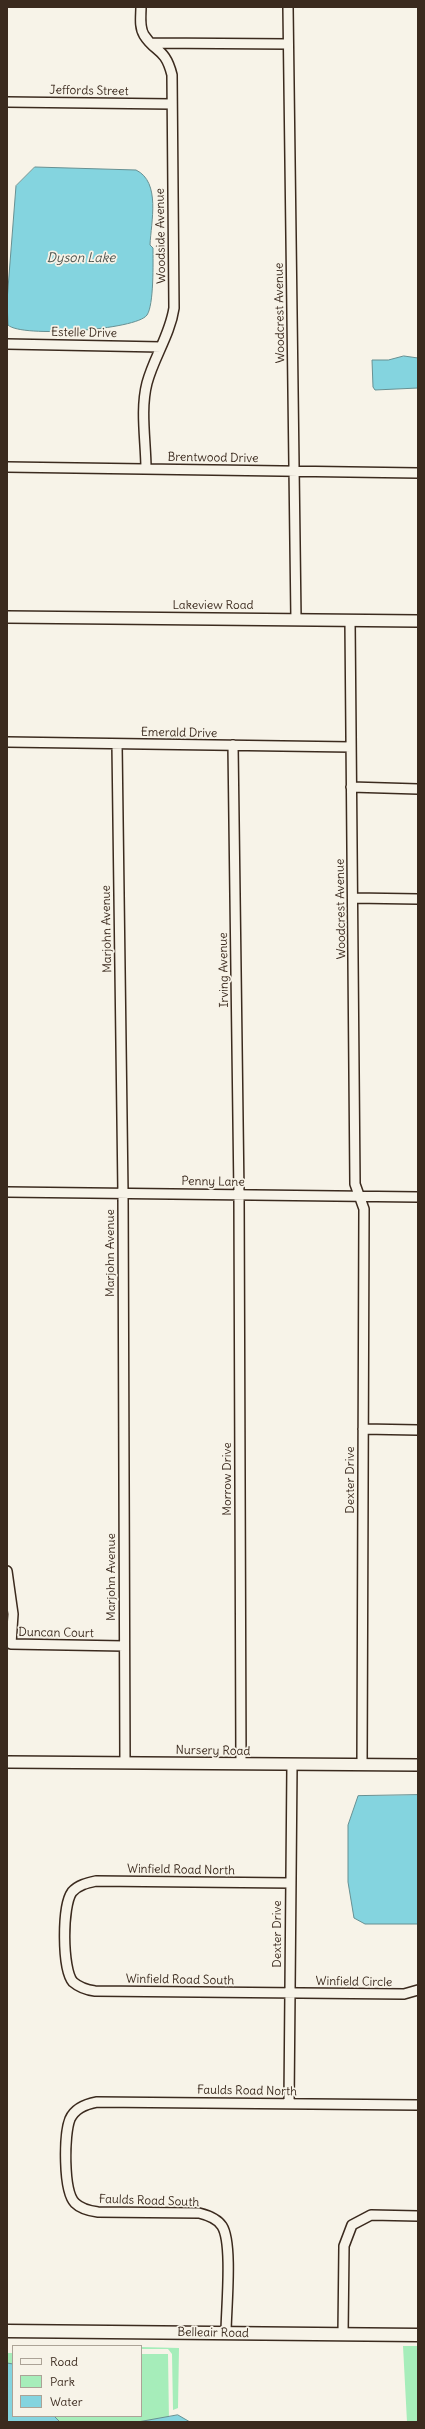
<!DOCTYPE html>
<style>
body{margin:0}
#map{position:relative;width:425px;height:2429px;overflow:hidden;background:#f7f3e8;font-family:Delius,sans-serif}
canvas{display:block}
.frame{position:absolute;inset:0;border:8px solid #3b2a1e;pointer-events:none}
.legend{position:absolute;left:12px;top:2345px;width:130px;height:72px;box-sizing:border-box;background:#f7f3e8;border:1px solid #aca397;margin:0;padding:5px 7px;list-style:none;font-size:12px;color:#3b2a1e}
.legend li{display:flex;align-items:center;gap:8px;height:20px}
.legend b{width:20px;border:1px solid #aca397}
</style>
<div id="map">
<canvas width="425" height="2429"></canvas>
<div class="frame"></div>
<ul class="legend">
<li><b style="height:5px;background:#f7f3e8"></b>Road</li>
<li><b style="height:11px;background:#a6edba"></b>Park</li>
<li><b style="height:11px;background:#84d4df"></b>Water</li>
</ul>
</div>
<script>
const ctx = document.querySelector('canvas').getContext('2d');
ctx.lineJoin = 'round';
function fill(path, color) { ctx.fillStyle = color; ctx.fill(path, 'evenodd'); }
function stroke(path, color, width, dash) { ctx.strokeStyle = color; ctx.lineWidth = width; ctx.lineCap = dash ? 'butt' : 'round'; ctx.setLineDash(dash || []); ctx.stroke(path); }
function drawText(font, color, halo, rows, align = 'center') {
  ctx.font = font + ' Delius,sans-serif'; ctx.lineWidth = 3.5; ctx.setLineDash([]); ctx.textBaseline = 'middle'; ctx.strokeStyle = halo; ctx.fillStyle = color; for (const [text, x, y, turn = 0] of rows) {
    ctx.save(); ctx.translate(x, y); ctx.rotate((+turn || 0) * Math.PI / 180); ctx.textAlign = isNaN(turn) ? turn : align; if (halo) ctx.strokeText(text, 0, 0); ctx.fillText(text, 0, 0); ctx.restore();
  }
}
const green = new Path2D(`
 M403,2346h15v76h-11z
 M141,2347l38,1 -1,60 -5,2 -1,-56 -4,-5h-27z
 M7,2353h6v63h128v-62h27l1,68h-162z`);
const water = new Path2D(`
 M35,167l101,3c25,12 15,52 14,75l3,3c0,14 1,57 -6,67 -10,15 -126,23 -139,10l-1,-24 9,-115z
 M404,356l14,2v30l-43,2 -2,-3 -1,-27h16z
 M418,1795v129h-53l-11,-6 -6,-36v-57l10,-29z
 M7,2363l6,1v52h41l6,6h-53z
 M178,2415l12,7h-52z`);
const minor = new Path2D(`
 M141,7c0,9 -2,20 3,28 11,18 21,12 28,40l2,233c-4,27 -20,49 -27,75 -7,27 -1,59 -1,86
 M288,7l8,612
 M152,43l136,1
 M7,102l164,2
 M7,344l154,3
 M7,467l411,6
 M350,621l5,563 9,25 -2,556
 M7,742l344,5
 M117,744l6,449 2,570
 M233,745l6,450 2,569
 M351,787l67,2
 M353,898l65,1
 M7,1192l411,5
 M363,1429l55,1
 M7,1571l6,43 -2,30 113,2
 M291,1883l-195,-2c-9,2 -18,4 -24,11 -10,14 -10,77 1,90 7,6 14,8 22,9l309,3 14,-4
 M289,2103l3,-338
 M226,2333c0,-23 7,-90 -4,-107 -5,-8 -15,-11 -23,-13l-101,-1c-8,-1 -17,-3 -23,-9 -12,-12 -11,-69 -5,-84 5,-11 16,-15 27,-17l321,3
 M343,2334l1,-88 8,-21 19,-10 47,1`);
const tertiary = new Path2D(`
 M7,617l411,4
 M7,1762l411,3`);
const secondary = new Path2D(`
 M7,2331l411,4`);
const streetNames = [
 ["Jeffords Street",89,91,1],
 ["Woodside Avenue",161,236,-91],
 ["Woodcrest Avenue",280,313,-91],
 ["Estelle Drive",84,333,1],
 ["Brentwood Drive",213,458,1],
 ["Lakeview Road",213,606],
 ["Emerald Drive",179,733,1],
 ["Woodcrest Avenue",341,909,-91],
 ["Marjohn Avenue",107,929,-91],
 ["Irving Avenue",224,970,-91],
 ["Penny Lane",213,1182,1],
 ["Marjohn Avenue",111,1253,-90],
 ["Morrow Drive",228,1479,-90],
 ["Dexter Drive",351,1480,-90],
 ["Marjohn Avenue",112,1577,-90],
 ["Duncan Court",56,1633,1],
 ["Nursery Road",213,1751,1],
 ["Winfield Road North",181,1870,1],
 ["Dexter Drive",278,1934,-90],
 ["Winfield Road South",180,1980,1],
 ["Winfield Circle",354,1982,1],
 ["Faulds Road North",247,2091,1],
 ["Faulds Road South",149,2201,2],
 ["Belleair Road",213,2333,1]
];
const waterNames = [
 ["Dyson Lake",81,258]
];
fill(green, '#a6edba');
fill(water, '#84d4df');
stroke(water, '#679092', 1);
stroke(minor, '#3b2a1e', 12);
stroke(tertiary, '#3b2a1e', 14);
stroke(secondary, '#3b2a1e', 15);
stroke(minor, '#f7f3e8', 9);
stroke(tertiary, '#f7f3e8', 11);
stroke(secondary, '#f7f3e8', 12);
drawText('12px', '#3b2a1e', '#f7f3e8', streetNames);
drawText('italic 13px', '#4d544e', '#f7f3e8', waterNames);
</script>
